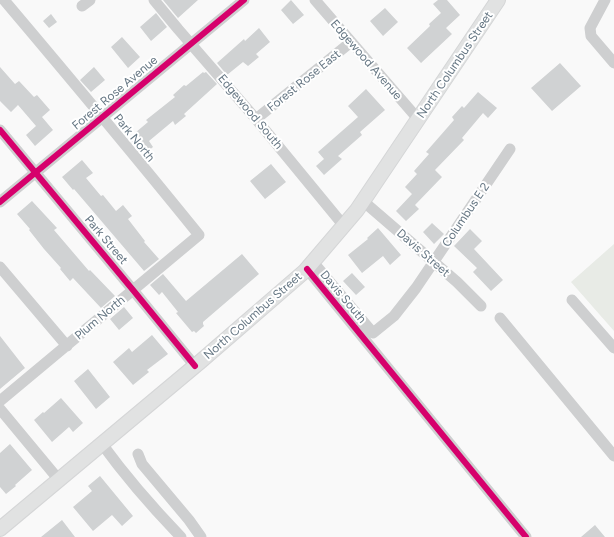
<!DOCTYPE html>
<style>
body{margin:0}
canvas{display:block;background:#f9f9f9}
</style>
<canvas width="614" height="537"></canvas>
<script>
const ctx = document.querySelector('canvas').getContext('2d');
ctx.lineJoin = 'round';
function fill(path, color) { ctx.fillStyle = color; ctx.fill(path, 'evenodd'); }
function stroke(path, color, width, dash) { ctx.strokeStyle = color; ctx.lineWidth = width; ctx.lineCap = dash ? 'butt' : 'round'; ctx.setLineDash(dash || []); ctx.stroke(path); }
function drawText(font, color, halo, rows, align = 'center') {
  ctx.font = font + ' Figtree,sans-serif'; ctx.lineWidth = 4; ctx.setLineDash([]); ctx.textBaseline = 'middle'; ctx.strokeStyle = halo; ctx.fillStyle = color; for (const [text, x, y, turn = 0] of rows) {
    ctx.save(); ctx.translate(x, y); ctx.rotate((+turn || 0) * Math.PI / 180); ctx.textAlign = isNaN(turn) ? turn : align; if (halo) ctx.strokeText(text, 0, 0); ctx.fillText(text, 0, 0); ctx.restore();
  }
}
const green = new Path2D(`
 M614,244v87l-43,-49z`);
const building = new Path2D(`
 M163,0h35l-20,18z
 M291,0l13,15 -11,9 -12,-14z
 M438,0h9l13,15 -14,13 6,6 -31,29 -14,-15 23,-22 -1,-2 12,-11 -8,-9z
 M385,8l13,14 -15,14 -13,-15z
 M156,13l11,14 -16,14 -11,-14z
 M51,14l6,8 -8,6 -6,-7z
 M259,28l11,14 -14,12 3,3 -11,9 -5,-4 -16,13 -10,-12 27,-24 1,2z
 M122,37l18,20 -12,11 -17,-21z
 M560,63l21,23 -29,25 -21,-23z
 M0,67l15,17 4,-3 15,16 3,-2 13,15 -8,7 11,13 -18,16 -9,-11 10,-9 -18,-21 -7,7 -11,-11z
 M94,67l11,13 -14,12 -11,-12z
 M203,72l1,1 2,-1 11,12 -33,30 2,2 -11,9 -2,-4 -24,20 4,6 -10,8 -14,-17 19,-16 -2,-2 29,-23 -2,-2 11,-10 2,1z
 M366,89l19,21 -25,22 2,3 -24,21 4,3 -18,16 -8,-9 8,-7 -6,-7 40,-35 -10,-11z
 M478,92l19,16 -9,10 -5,-5 -21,25 2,2 -29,30 7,7 -27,28 4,4 -13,12 -10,-10 16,-17 -7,-7 12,-13 -3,-3 15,-17 -3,-2 28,-32 -2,-3 10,-11 2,2z
 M82,160l11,13 -7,5 15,18 2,-1 13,16 7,-6 9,11 -4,3 17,22 -1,1 15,17 -15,12 -70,-82 -1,1 -11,-13z
 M271,164l15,18 -21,17 -15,-18z
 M32,201l25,27 -3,2 35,41 1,-1 25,26 -14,12 -28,-30 -3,3 -10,-12 1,-1 -17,-19 -15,-19 1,-1 -13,-15z
 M432,223l12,11 -10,10 -11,-12z
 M378,228l23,27 -11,10 -7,-9 -21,17 -14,-18 20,-16 -1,-1z
 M470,229l12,12 -8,8 29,31 -12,11 -18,-19 4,-4 -23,-22z
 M242,254l17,20 -56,48v2l1,2 -8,7 -2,-2 -2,1 -16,-19 2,-1 -16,-20 -3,3 -9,-10 13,-11 23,27z
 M352,273l13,14 -9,8 -13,-14z
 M124,307l9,11 -14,12 -9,-11z
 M152,335l16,19 -21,16 2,2 -16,13 -20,-23 16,-14 3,4z
 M0,336l25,32 -25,21z
 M88,369l22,28 -14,12 -22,-28z
 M61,398l22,25 -10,9 -4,-5 -17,15 -18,-22 9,-8 1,1z
 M10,444l22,26 -17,15 1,1 -10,8 -6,-7v-34z
 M100,476l33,40 -11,10 -10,-11 -19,16 -20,-24 19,-16 -4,-5z
 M62,520l13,17h-34z
 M595,525l10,12h-24z`);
const minor = new Path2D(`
 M154,0l24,29 78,90 88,107
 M315,0l103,119
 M605,0l-15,28 1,8 23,27
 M82,6l8,-6
 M256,119l95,-77
 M0,130l133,160 62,76
 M363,201l94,81 24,24
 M0,202l244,-202
 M313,262l60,71 21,-17 22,-28 94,-139
 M0,267l67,79
 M307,269l219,268
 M572,300l42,48
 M500,318l114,138
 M0,401l199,-166c-64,-79 -129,-157 -195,-235
 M0,409l59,71
 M102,444c24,33 51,64 79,93
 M138,454l4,10 47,56 12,17`);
const major = new Path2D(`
 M0,529l201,-168 104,-90 52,-61 141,-210`);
const cycleway = new Path2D(`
 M0,130l133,160 62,76
 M0,202l244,-202
 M307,269l219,268`);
const streetNames = [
 ["Edgewood Avenue",366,60,49],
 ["North Columbus Street",455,65,-56],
 ["Forest Rose East",304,81,-39],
 ["Forest Rose Avenue",115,93,-40],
 ["Edgewood South",250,112,50],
 ["Park North",134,138,51],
 ["Columbus E 2",466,215,-56],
 ["Park Street",106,240,50],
 ["Davis Street",423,253,41],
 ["Davis South",343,297,50],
 ["North Columbus Street",253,316,-41],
 ["Plum North",100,318,-40]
];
fill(green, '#e8ebe6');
fill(building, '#d0d2d3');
stroke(major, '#d5d6d7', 16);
stroke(minor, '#cecfd0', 11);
stroke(major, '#e1e2e2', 14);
stroke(cycleway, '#d6006c', 6);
drawText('12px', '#657683', '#fff', streetNames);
</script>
